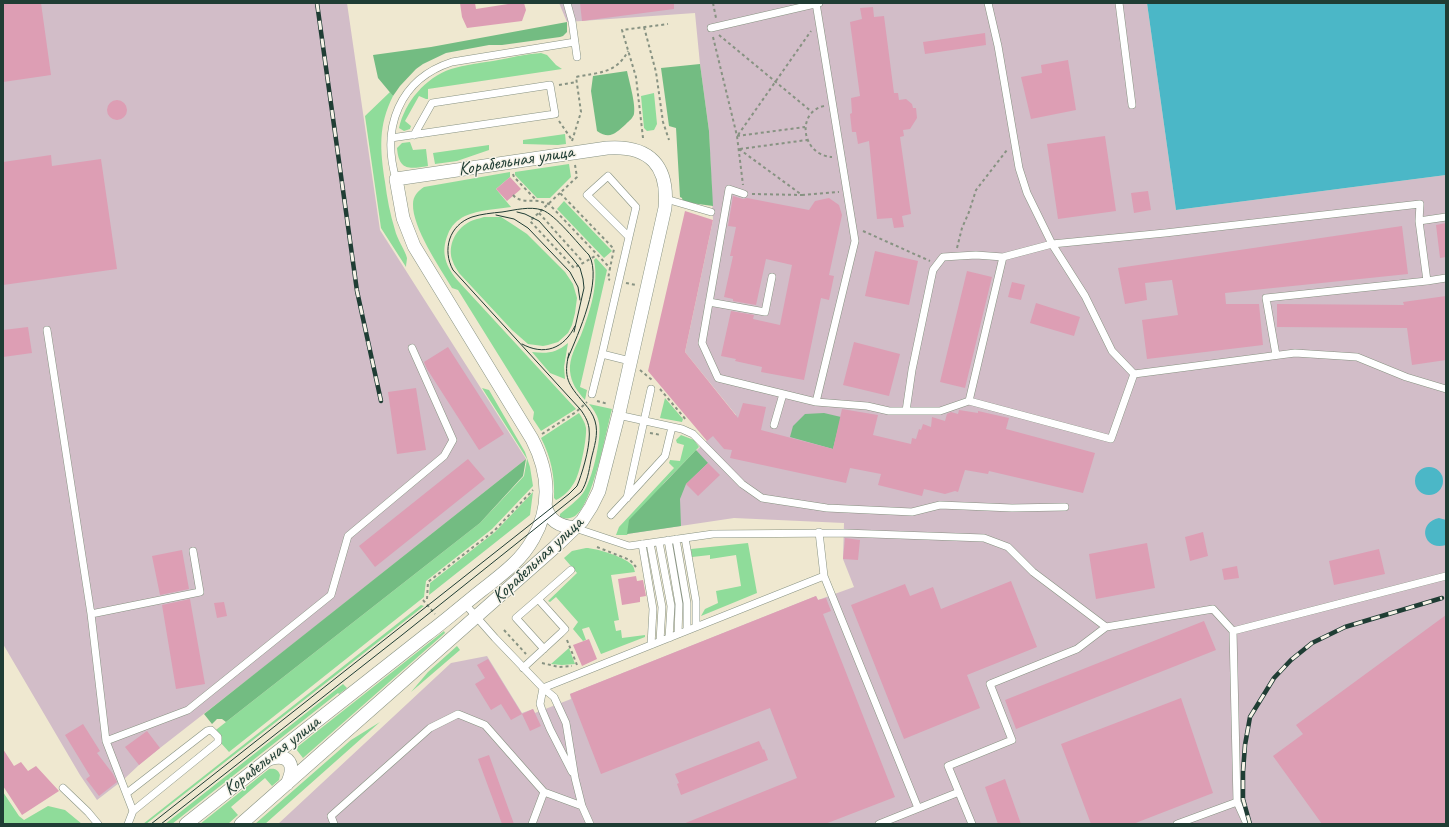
<!DOCTYPE html>
<meta charset="utf-8">
<style>
body{margin:0}
#map{position:relative;width:1449px;height:827px;overflow:hidden;background:#efe8d0;font-family:Caveat,sans-serif}
canvas{display:block}
.frame{position:absolute;inset:0;border:4px solid #1f3d34;pointer-events:none}
</style>
<div id="map">
<canvas width="1449" height="827"></canvas>
<div class="frame"></div>
</div>
<script>
const ctx = document.querySelector('canvas').getContext('2d');
ctx.lineJoin = 'round';
function fill(path, color) { ctx.fillStyle = color; ctx.fill(path, 'evenodd'); }
function stroke(path, color, width, dash) { ctx.strokeStyle = color; ctx.lineWidth = width; ctx.lineCap = dash ? 'butt' : 'round'; ctx.setLineDash(dash || []); ctx.stroke(path); }
function drawText(font, color, halo, rows, align = 'center') {
  ctx.font = font + ' Caveat,sans-serif'; ctx.lineWidth = 3; ctx.setLineDash([]); ctx.textBaseline = 'middle'; ctx.strokeStyle = halo; ctx.fillStyle = color; for (const [text, x, y, turn = 0] of rows) {
    ctx.save(); ctx.translate(x, y); ctx.rotate((+turn || 0) * Math.PI / 180); ctx.textAlign = isNaN(turn) ? turn : align; if (halo) ctx.strokeText(text, 0, 0); ctx.fillText(text, 0, 0); ctx.restore();
  }
}
const industrial = new Path2D(`
 M3,3h344l33,227 146,229 -266,211 -100,78 -21,17 -16,15 -26,20 -17,-25 -77,-131z
 M559,3h588l29,207 270,-35v649h-1168l173,-161 36,-7 35,57 11,-4 2,4 36,-14 -1,-5 246,-98 2,4 36,-13 -11,-28 1,-36 -110,-5 -107,16 37,-51 42,-42 30,-26 -51,-63 28,-132 -4,-89 -9,-67 -5,-51 -128,9z`);
const green = new Path2D(`
 M541,53l6,2 9,10 6,4 -134,20v10h-2l-7,-3 -14,25 6,5 -1,3 -6,2 -5,-3c6,-26 26,-50 52,-59 14,-4 28,-6 42,-8 16,-3 32,-7 48,-8z
 M390,92l3,4c-15,30 -13,53 -8,86 2,16 5,32 10,48 2,9 10,20 12,28 0,2 -1,6 -1,9l-25,-39 -16,-112z
 M654,93l3,31 -3,6 -7,1 -3,-3 -3,-32z
 M565,134l1,10 -8,1 -35,-1v-4z
 M410,142l3,8 13,-1 2,17c-19,3 -29,5 -31,-18l5,-5z
 M489,145v5l-32,11 -22,3 -2,-11z
 M569,164l2,13 -21,21h-13l-22,-23v-3z
 M510,172v5l-14,12 15,18c-15,2 -32,3 -46,9 -8,4 -14,10 -17,18 -8,19 -2,33 11,48l117,127 -35,22 -8,-12 1,-7 -76,-122 -6,-2c-12,-20 -40,-61 -39,-84 0,-8 5,-13 11,-17z
 M564,201l48,50 -8,7 -47,-49z
 M484,217h17l11,7 15,10 38,38 8,12 4,14 -2,15 -3,12 -4,8 -10,9 -10,3 -5,1 -15,-2 -16,-14 -53,-57c-2,-4 -5,-7 -6,-11 -6,-14 1,-30 13,-38 5,-4 12,-5 18,-7z
 M596,258l11,12 -27,117 7,3 -2,10c-8,-9 -14,-17 -15,-29 -1,-13 6,-25 11,-36 9,-23 18,-51 13,-75z
 M568,343l-4,24 1,12 -15,-6 -18,-21c15,2 24,1 36,-9z
 M482,388l7,2 36,62 5,15 3,19 -41,43 -66,52 -2,16 -195,155 -17,-19 268,-210 44,-47 3,-17z
 M665,398l18,21 -1,3 -22,-4z
 M589,404l23,5c-6,23 -19,95 -37,107 -5,3 -10,3 -15,1v-3c8,-7 17,-13 23,-21 9,-12 19,-55 16,-70 -1,-7 -5,-13 -10,-19z
 M579,413c3,5 6,9 7,15 1,10 -6,47 -12,55 -4,7 -11,14 -18,17l-2,-2c1,-21 -3,-41 -13,-60z
 M681,435l13,5 5,7 -35,36 -37,52h-11l3,-8 55,-59 -5,-5 1,-3 10,1 4,-16 -7,-2 -1,-3z
 M533,492l-3,23 -101,80 1,-12 65,-51z
 M748,543l9,50 -56,23 4,-7 13,-6 -2,-12 25,-5 -5,-31 -26,4v-4l-18,2 -1,-8z
 M586,548c10,0 38,9 45,16 3,2 3,5 4,8l-24,3 8,45 -5,1 2,10 5,-1 1,8 23,-3v2l-44,17 -12,-27 -7,2 4,11 -3,1 -10,-12 5,-7 -22,-25 -6,5 -2,-1 29,-28 -13,-15 8,-7z
 M421,605l3,1 -278,218h-3z
 M444,631l1,2 -142,125 -7,-9v-1z
 M457,646l3,4 -49,42 17,-20z
 M569,648l6,16 -13,1 -11,-1z
 M343,684l4,4 -8,6 -1,-1 -166,131h-7z
 M380,722l-115,102h-10l96,-84z
 M269,769c5,-1 9,0 11,6l-1,5 -7,6 -7,-8 -34,29 7,8 -10,9h-28z
 M3,792l16,24 5,4 24,-14 17,4 17,14h-79z`);
const forest = new Path2D(`
 M567,22v10l-4,4 -3,1 -58,8h-13l-43,8 -23,11 -7,5 -16,17 -7,10 -15,-18 -5,-23 58,-8z
 M700,64l9,67 4,75 -30,-4 -1,-4 -2,-1 -4,-69 -7,-2 -8,-58z
 M627,71c2,10 9,33 7,43 -1,4 -5,7 -8,10 -10,9 -16,16 -29,7l-6,-40 2,-15z
 M824,413l17,4 -8,32 -43,-12 3,-11 12,-12z
 M696,450l12,13 -22,21 -6,15 1,27 -54,8 2,-14z
 M526,459l-3,17 -43,47 -254,199 -4,-3h-5l-5,5 -8,-10z`);
const water = new Path2D(`
 M1147,3h299v172l-270,35z
 M1415 481a14 14 0 1 1 28 0a14 14 0 1 1-28 0Z
 M1439,518l7,2v25c-22,7 -30,-22 -7,-27z`);
const building = new Path2D(`
 M3,3h38l10,72 -48,7z
 M460,3h15l1,6 32,-5v-1h16l2,7 -4,11 -55,7 -5,-11z
 M580,3h94v6l-92,12z
 M873,7l1,10 10,-1 10,77h4l1,7 7,-1 6,5 1,4h3l1,10 -7,11 -7,1 1,6 -4,1 11,77 -9,2 2,11 -10,1 -2,-10 -15,1 -8,-78 -11,3 -2,-12h-4l-2,-18 2,-1 -1,-15 9,-2 -10,-74 12,-3 -2,-11z
 M985,33l1,12 -61,9 -2,-12z
 M1068,60l8,50 -45,9 -10,-42 21,-4 -1,-8z
 M107 110a10 10 0 1 1 20 0a10 10 0 1 1-20 0Z
 M1105,136l11,75 -58,8 -11,-75z
 M51,155l1,11 49,-7 16,110 -114,16v-123z
 M510,177l11,12 -14,12 -11,-12z
 M1148,191l3,19 -17,3 -3,-20z
 M733,196l10,3 4,-1 62,12 6,-9 14,-3 10,7 3,10 -13,60 5,1 -5,24 -8,-2 -17,82 -43,-8 1,-5 -27,-6 1,-2 -15,-3 10,-45 23,4 -1,4 27,6 12,-60 -26,-6 -10,46 -23,-4v-2l-9,-2 9,-41h-3l6,-29 -8,-1z
 M685,211l28,9 -28,132 53,66 5,-15 23,4 -5,23 72,19 9,-40 36,6 -5,20 38,9 1,-6 4,1 3,-10 2,1 2,-6 8,3 1,-10 13,4 2,-7 4,-2 7,2 1,-4 19,3v-2l31,7 -3,11 89,24 -12,40 -94,-22 -1,3 -23,-4 -7,22 -3,-1 -10,3 -21,-5 -2,7 -44,-11 3,-11 -31,-6 -4,15 -116,-25 2,-8 -8,-1 -11,-13 -6,5 -59,-70z
 M1446,223v34l-6,1 -4,-33z
 M1402,226l6,48 -183,19 1,11h33l4,41 -116,14 -5,-39 36,-5 -6,-35 -27,3 2,17 -22,4 -7,-36z
 M875,251l43,10 -9,44 -44,-9z
 M967,271l25,6 -27,111 -25,-6z
 M1012,282l13,3 -4,15 -13,-3z
 M1446,296v64l-34,5 -5,-37 -130,-1v-23l127,1 -1,-3z
 M1036,303l44,14 -6,19 -44,-13z
 M28,327l4,26 -29,4v-27z
 M854,342l46,12 -11,42 -46,-11z
 M448,347l56,87 -25,16 -52,-81 -3,-7z
 M416,388l10,62 -29,4 -9,-62z
 M468,459l17,20 -110,88 -16,-21z
 M708,463l12,12 -22,21 -12,-12z
 M1203,532l5,24 -18,5 -5,-24z
 M845,538l15,2 -2,20 -15,-1z
 M1147,543l8,45 -59,11 -7,-45z
 M1379,549l6,25 -51,11 -5,-24z
 M182,550l7,39 -29,6 -8,-39z
 M1237,566l2,12 -15,2 -2,-11z
 M636,576l1,5 6,-1 3,16 -6,1v5l-18,3 -4,-26z
 M1011,581l26,66 -70,28 13,33 -76,31 -53,-134 54,-21 5,12 23,-9 8,22z
 M816,596l2,4 8,-2 5,13 -8,3 72,183 -70,27h-142l114,-46 -27,-70 -169,66 -31,-80z
 M190,599l15,85 -29,5 -14,-84z
 M224,602l3,14 -10,2 -3,-15z
 M1446,615v209h-124l-49,-68 30,-22 -7,-9z
 M1204,621l12,29 -200,79 -11,-29z
 M589,639l8,20 -15,7 -9,-21z
 M488,659l34,55 -11,6 -10,-16 -10,6 -16,-26 10,-6 -8,-13z
 M1181,698l32,95 -80,31h-42l-30,-80z
 M533,709l8,17 -11,5 -8,-17z
 M83,724l17,27 -3,2 16,21 4,8 -18,14 -13,-17 4,-3 -25,-41z
 M147,731l13,17 -21,17 -14,-18z
 M759,741l4,9 1,-1 4,11 -87,35 -4,-11 2,-1 -4,-9z
 M3,749l11,17 7,-4 7,9 8,-5 23,25 -37,24 -19,-29z
 M489,755l25,69h-12l-24,-65z
 M1005,779l16,45h-23l-13,-37z`);
const path = new Path2D(`
 M713,3l3,15
 M644,27l12,45 7,50 6,18
 M719,35l93,77
 M713,37l24,99 6,49
 M559,85l17,-3
 M824,106c-28,6 -23,49 8,51
 M559,121l13,19
 M738,135l73,-104
 M737,136l68,-9
 M643,138l-7,-61 -14,-47 46,-6
 M572,141l9,-29 -5,-35c23,-5 40,-3 52,-26
 M739,149l63,46 37,-3
 M740,149l67,-9
 M575,165l2,12 -17,16 54,56 -4,19
 M513,174l1,3 23,24
 M560,193l-30,28 44,47 23,-13
 M752,194l50,1
 M513,195c7,8 17,5 26,6 3,1 6,2 10,3l61,64 -2,11 2,1
 M539,213l44,49
 M863,231l67,30
 M957,248l5,-20 7,-16 7,-22 31,-40
 M626,283l10,2
 M640,370l12,10
 M660,389l27,32
 M597,401l11,3
 M650,433l11,2
 M542,434l34,-22 11,-10
 M597,547l33,13 6,7
 M427,599l1,-17 66,-51 39,-41
 M423,600l12,14
 M504,630l22,24
 M567,640l10,25
 M542,663l17,4 13,-1`);
const lane = new Path2D(`
 M567,3l5,18 5,36
 M816,3l39,238 -39,161
 M988,3l10,43 21,122 8,25 25,51 33,52 27,55 22,23 161,-21 62,4 49,20 40,12
 M1119,3l13,102
 M711,28l108,-25
 M391,138l164,-24 -5,-29 -118,18 -18,32
 M396,179c-15,-51 3,-100 56,-117l123,-20
 M744,194l-15,-5 -27,154 16,35 98,24 51,4 22,5h17l6,-41 21,-100 10,-13 33,-2 27,2 49,-13 113,-11 255,-29 -1,17 8,60 -161,17 10,57
 M666,199l45,13
 M1419,221l27,-4
 M1427,281l19,-3
 M709,302l56,10 7,-35
 M47,330l44,284 15,127 27,70
 M602,354l27,-117 -42,-42 21,-19 28,31 -7,30
 M592,394l10,-40 28,7
 M969,401l142,38 23,-65
 M906,411h34l29,-10 34,-144
 M618,415l64,14 11,5 49,50 20,14 65,10 85,4 28,-7 72,3 53,-1
 M774,425l9,-31
 M627,498l24,-109
 M611,515l54,-59 7,-29
 M575,528l54,18 84,-12 131,-1 140,5 24,9 25,25 73,55 -29,22 -87,35 22,56 -64,26 24,58
 M819,532l5,44 94,232
 M685,538l11,63v26
 M676,539l11,64v27
 M668,540l11,64 -1,30
 M659,542l12,64 -2,32
 M650,543l12,64 -2,34
 M642,544l11,65 -2,36
 M538,599l33,-29
 M465,604l30,34 48,50 11,9 12,26 9,55 7,28 8,18
 M91,614l109,-22 -7,-41
 M1106,627l107,-18 20,22
 M523,668l38,-35 4,-4 -27,-30 -22,19 28,31
 M543,688l281,-112
 M543,688l-3,16 2,6 8,19 22,43
 M106,741l82,-31 143,-115 17,-59 96,-80 9,-16 -41,-92
 M63,788l25,24 10,12
 M127,793l80,-62 4,-1 7,7v5l-85,69 -5,13
 M334,824l-3,-8 99,-88 28,-14 27,11 59,67 38,14
 M532,824l12,-32
 M879,824l80,-32
 M1177,824l60,-22
 M1247,824l-10,-22 -4,-171 213,-55`);
const street = new Path2D(`
 M545,505c4,16 14,21 30,23
 M269,759c21,-6 27,6 18,25
 M186,824c80,-63 160,-126 240,-189 19,-14 37,-30 56,-45 19,-15 39,-29 51,-51 19,-33 16,-67 -1,-100l-118,-193 -11,-28 -7,-39 211,-31c43,-3 62,18 58,60l-46,205 -20,78 -8,16 -9,14 -27,26 -314,277`);
const tram = new Path2D(`
 M517,212l8,2 14,7 34,38 7,9 3,11 1,9 -10,44
 M496,215l18,4 14,9 42,44 8,15 2,13
 M522,344c22,12 42,5 53,-18
 M151,824l418,-330 8,-8 2,-5c5,-14 12,-38 10,-53 -1,-7 -5,-14 -9,-19l-127,-139c-11,-20 -4,-45 19,-53 9,-3 20,-4 30,-5 13,-2 28,-6 40,-2 13,4 36,34 47,45 14,25 -11,79 -21,103
 M161,824l241,-189 179,-143c6,-9 8,-21 10,-32 3,-13 8,-26 4,-39 -2,-7 -6,-12 -11,-18 -16,-19 -21,-25 -15,-50`);
const rail = new Path2D(`
 M317,3l40,288 24,110
 M1250,824l-7,-25v-27l2,-27 5,-28 24,-39 17,-18 21,-17 33,-16 97,-29`);
const streetNames = [
 ["Корабельная улица",516,161,-9],
 ["Корабельная улица",538,560,-43],
 ["Корабельная улица",272,756,-38]
];
fill(industrial, '#d2bdc8');
fill(green, '#8fdc9a');
fill(forest, '#73bc82');
fill(water, '#4bb7c7');
fill(building, '#dd9eb4');
stroke(lane, '#879282', 8);
stroke(street, '#879282', 14);
stroke(path, '#879282', 2, [3, 3]);
stroke(lane, '#fff', 7);
stroke(street, '#fff', 13);
stroke(tram, '#1f3d34', 1);
stroke(rail, '#1f3d34', 4.5);
stroke(rail, '#f7f3e8', 3, [9]);
drawText('19px', '#1f3d34', '#f7f3e8', streetNames);
</script>
